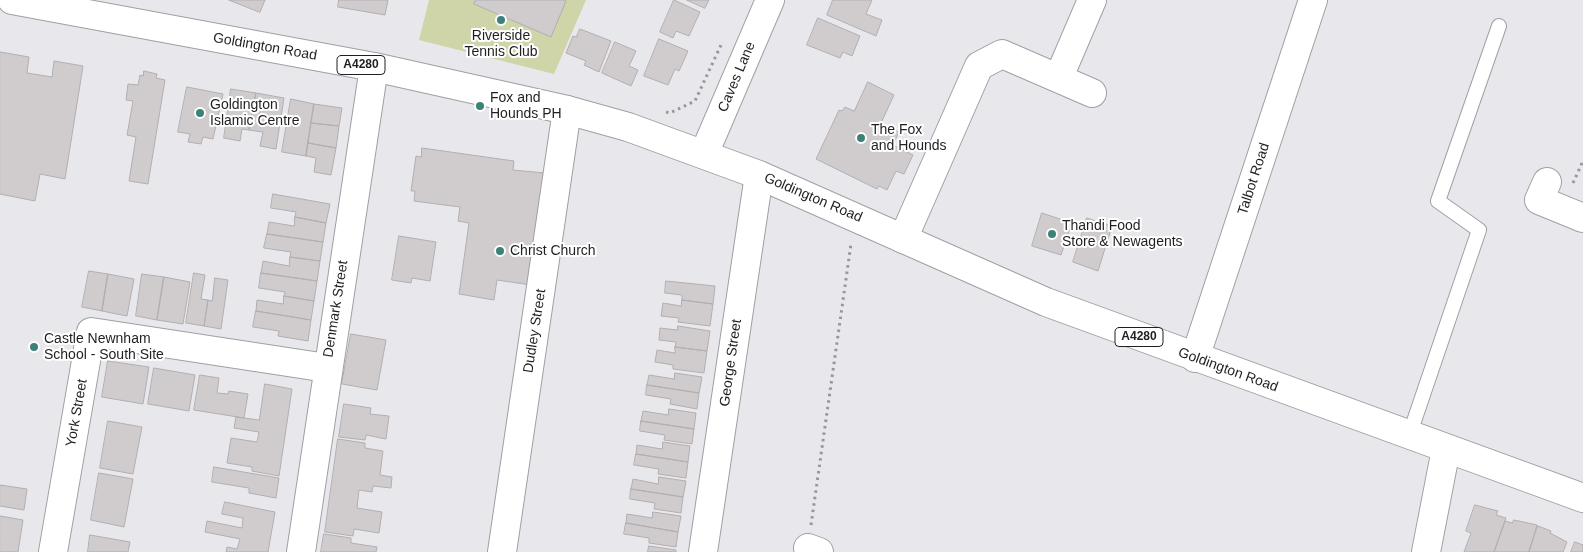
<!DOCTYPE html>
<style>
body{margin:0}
canvas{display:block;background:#e8e8ec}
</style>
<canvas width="1583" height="552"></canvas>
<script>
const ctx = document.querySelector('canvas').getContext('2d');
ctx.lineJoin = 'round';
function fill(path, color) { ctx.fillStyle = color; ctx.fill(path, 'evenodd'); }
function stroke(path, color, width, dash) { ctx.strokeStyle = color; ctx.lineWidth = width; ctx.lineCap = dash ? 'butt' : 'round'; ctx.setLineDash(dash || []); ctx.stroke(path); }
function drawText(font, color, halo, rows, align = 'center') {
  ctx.font = font + ' Helvetica,sans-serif'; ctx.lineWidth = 4; ctx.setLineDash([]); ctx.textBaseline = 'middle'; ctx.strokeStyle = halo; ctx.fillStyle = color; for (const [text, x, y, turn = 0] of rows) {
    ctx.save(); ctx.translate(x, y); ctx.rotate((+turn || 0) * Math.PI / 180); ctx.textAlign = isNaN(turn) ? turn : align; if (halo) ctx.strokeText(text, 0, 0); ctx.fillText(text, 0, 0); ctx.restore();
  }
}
const green = new Path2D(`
 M429,0h157l-32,74 -135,-34z`);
const building = new Path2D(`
 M229,0h36l-5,12z
 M339,0h49l-3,15 -47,-8z
 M476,0h88l2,1 -15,36 -77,-33z
 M674,0l26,12 -11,24 -13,-5 -3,7 -13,-6z
 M687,0h22l-4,8z
 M833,0h39l-6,14 16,6 -6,16 -49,-21z
 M818,18l42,18 -8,20 -9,-4 -3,6 -33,-13z
 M580,29l31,12 -12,31 -15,-7 2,-4 -20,-8 7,-17 3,1z
 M659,39l29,12 -9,20 -4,-2 -7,16 -24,-9z
 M615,42l21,9 -7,15 9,4 -7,16 -29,-13z
 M0,52l29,5 -2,16 25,4 2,-16 29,5 -18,113 -25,-5 -5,27 -35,-7z
 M144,71l13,3 -1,4 9,2 -17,104 -19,-3 7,-44 -9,-2 6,-34 -7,-1 2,-16 10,1 2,-10 3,1z
 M868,82l26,13 -13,28 18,9 -6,13 20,10 -9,19 -8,-3 -9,19 -8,-4 -2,3 -61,-30 23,-49 3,1 3,-4 9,4z
 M187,87l36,7 -10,45 -10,-2 -2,7 -13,-2 2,-8 -12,-2z
 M231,89l25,4 -7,37 -7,-1 -2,12 -16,-3z
 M256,93l28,5 -8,51 -16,-3 3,-14 -14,-2z
 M291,99l23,5 -8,52 -24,-4z
 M314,104l28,4 -3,18 -28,-3z
 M311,123l28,3 -3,22 -28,-5z
 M308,143l28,5 -5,27 -17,-3 2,-14 -10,-2z
 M422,148l92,13 -1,9 32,3 -14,112 -34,-5 -3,20 -35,-6 10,-71 -11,-2 2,-14 -46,-6 1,-10h-4l5,-35 5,1z
 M273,194l57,10 -4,19 -31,-6 1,-5 -25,-4z
 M1042,213l30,10 -11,32 -29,-9z
 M295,217l31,6 -3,19 -56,-8 2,-12 25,4z
 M1087,218l25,8 -14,45 -25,-9z
 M267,234l56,8 -3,19 -30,-4 1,-5 -27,-4z
 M399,236l37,6 -6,39 -18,-3 -1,5 -19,-3z
 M290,257l30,4 -3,20 -56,-8 2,-12 26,5z
 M89,271l19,3 -6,37 -20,-4z
 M194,273l11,2 -4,24 7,1 -4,26 -18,-3z
 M261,273l56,8 -3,20 -30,-5 1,-4 -26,-4z
 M108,274l26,5 -7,37 -25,-5z
 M142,274l22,3 -7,43 -21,-4z
 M164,277l26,5 -7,42 -26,-4z
 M215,278l13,2 -7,49 -17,-3 4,-26 4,1z
 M666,281l49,5 -2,18 -31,-4v-5l-17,-2z
 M284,296l30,5 -3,19 -55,-9 1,-11 26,4z
 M682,300l31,4 -3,22 -32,-4 1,-4 -18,-2 2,-13 18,3z
 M256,311l55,9 -3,21 -30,-5 1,-5 -26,-4z
 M678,326l32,5 -3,20 -32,-4 1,-5 -17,-2 1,-12 17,2z
 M351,334l35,6 -9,50 -35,-6z
 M675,347l32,4 -3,22 -31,-4v-4l-18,-3 2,-12 18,3z
 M108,361l41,6 -6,37 -41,-7z
 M154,368l41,7 -6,36 -41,-7z
 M675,373l27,4 -3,16 -52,-8 2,-10 25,4z
 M200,375l19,3 -2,15 11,1 1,-3 19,3 -4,24 -50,-8z
 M265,384l27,5 -13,87 -27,-5v-4l-25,-4 4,-25 26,4 2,-10 -25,-4 2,-11 23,3z
 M647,385l52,8 -2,16 -27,-5 1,-5 -25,-4z
 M344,404l27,4 -1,6 19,2 -3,23 -20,-4 -1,5 -26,-3z
 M669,409l27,4 -2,16 -53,-8 2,-10 25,4z
 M108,421l34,6 -9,47 -33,-6z
 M641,421l53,8 -2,15 -28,-4 1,-5 -25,-4z
 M338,439l27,4v5l18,3 -3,24 12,2 -1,11 -18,-2 -1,6 -13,-2 -2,18 25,4 -3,21 -25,-4 -1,7 -28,-4z
 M663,442l27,4 -2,16 -52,-8 1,-9 25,4z
 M636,454l52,8 -2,16 -28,-4 1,-5 -25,-4z
 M214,467l65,11 -3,20 -27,-5v-5l-37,-6z
 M99,473l34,6 -9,48 -33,-7z
 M659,477l27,4 -3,16 -52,-8 2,-10 25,5z
 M0,485l27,4 -3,21 -24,-4z
 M631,489l52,8 -2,16 -27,-4 1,-6 -25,-4z
 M225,502l50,10 -7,40h-42l1,-5 10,2 3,-10 -35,-7 2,-11 35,7 1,-10 -21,-4z
 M1475,505l23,6 -2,4 10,3 -12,34h-30l7,-19 -5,-2z
 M653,512l28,4 -3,16 -52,-9 1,-9 25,4z
 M0,516l23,4 -5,32h-18z
 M1514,520l23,5 -8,27h-35l11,-31 7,2z
 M626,523l52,9 -2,15 -27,-4v-5l-25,-4z
 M1538,526l13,5 -1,2 17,9 -4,10h-34z
 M324,534l27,4v5l26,4 -1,5h-55z
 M90,535l40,7 -2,10h-40z
 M1575,542l8,3v7h-12z
 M649,546l27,4v2h-28z`);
const path = new Path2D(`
 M666,112l4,1 25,-12 26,-56
 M1573,183l10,-22
 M811,525l40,-281`);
const lane = new Path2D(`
 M1409,436l70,-206 -41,-29 61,-175`);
const street = new Path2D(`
 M1059,77l33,-77
 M704,154l66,-154
 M1547,182l-8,18 44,18
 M903,239l76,-173 23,-12 90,39
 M1195,358l118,-358
 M808,548l11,4
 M53,552l38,-220 236,36
 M301,552l73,-485
 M502,552l65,-442
 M703,552l56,-377
 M1426,552l20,-103`);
const primary = new Path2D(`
 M12,0l362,67 193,43 61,17 131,48 287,127 537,196`);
const markers = [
 [501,20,5,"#3c8279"],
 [480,106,5,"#3c8279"],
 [200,113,5,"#3c8279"],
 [861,138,5,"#3c8279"],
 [1052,234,5,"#3c8279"],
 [500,251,5,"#3c8279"],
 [34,347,5,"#3c8279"]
];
const shields = [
 [361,65,48],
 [1139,337,48]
];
const shieldNames = [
 ["A4280",361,65],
 ["A4280",1139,337]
];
const poiNames = [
 ["Riverside",501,36,"center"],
 ["Tennis Club",501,52,"center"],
 ["Fox and",490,98],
 ["Hounds PH",490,114],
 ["Goldington",210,105],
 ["Islamic Centre",210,121],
 ["The Fox",871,130],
 ["and Hounds",871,146],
 ["Thandi Food",1062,226],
 ["Store & Newagents",1062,242],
 ["Christ Church",510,251],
 ["Castle Newnham",44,339],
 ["School - South Site",44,355]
];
const streetNames = [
 ["Goldington Road",265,47,10],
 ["Caves Lane",737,77,-67],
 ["Talbot Road",1254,179,-72],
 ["Goldington Road",813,198,23],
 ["Denmark Street",336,309,-81],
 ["Dudley Street",535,331,-81],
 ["George Street",731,363,-82],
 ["Goldington Road",1228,370,20],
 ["York Street",77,413,-80]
];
fill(green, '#d0d4a9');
fill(building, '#d0ccce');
stroke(building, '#b2aeb1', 1);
stroke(lane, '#a09fa3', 16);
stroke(street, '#a09fa3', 30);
stroke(primary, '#a09fa3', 30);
stroke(path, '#97979a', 3, [2.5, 4]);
stroke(lane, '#fff', 14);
stroke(street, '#fff', 28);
stroke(primary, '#fff', 28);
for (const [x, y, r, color] of markers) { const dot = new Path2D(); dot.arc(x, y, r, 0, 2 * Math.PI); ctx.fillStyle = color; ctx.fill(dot); stroke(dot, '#fff', 2); }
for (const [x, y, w] of shields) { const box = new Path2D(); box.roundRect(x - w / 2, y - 9.5, w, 19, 4); ctx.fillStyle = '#fff'; ctx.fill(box); stroke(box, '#1f1f21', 1); }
drawText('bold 12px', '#1f1f21', null, shieldNames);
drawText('14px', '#1f1f21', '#fff', poiNames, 'left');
drawText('14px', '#1f1f21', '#fff', streetNames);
</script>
